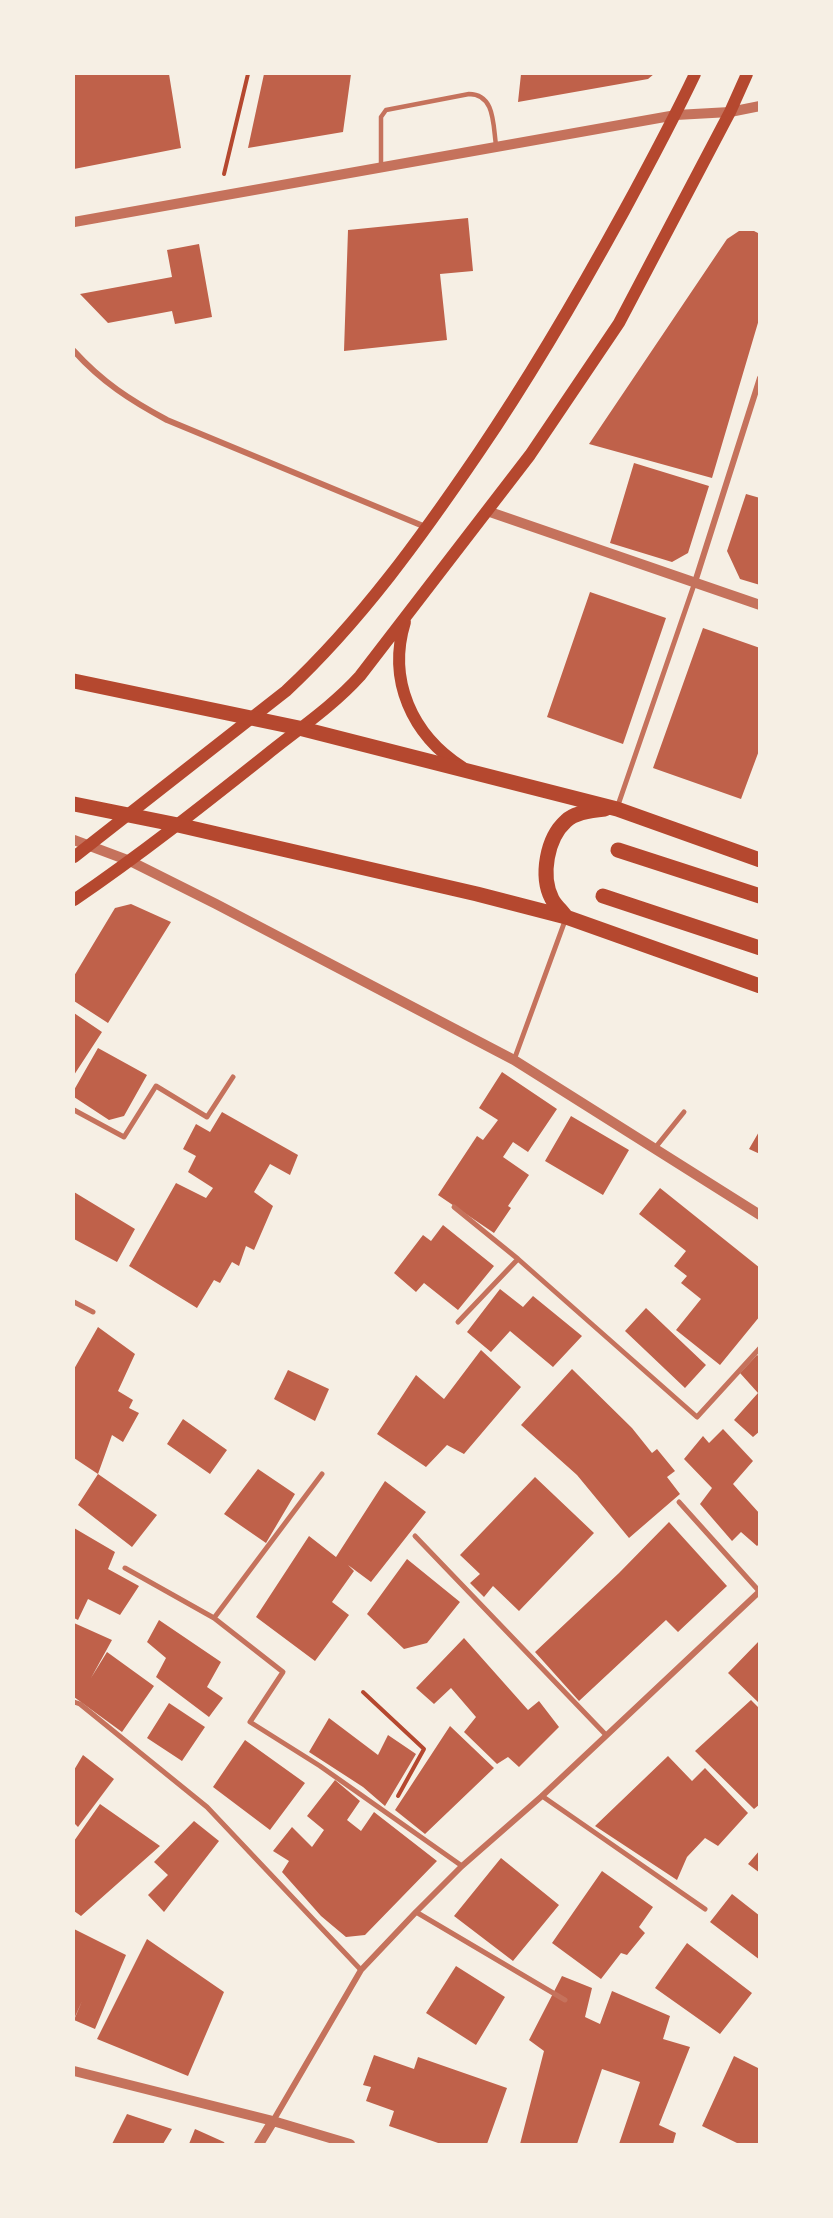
<!DOCTYPE html>
<style>
body{margin:0}
#map{position:relative;width:833px;height:2218px;overflow:hidden;background:#f6efe4;font-family:"Varela Round",sans-serif}
canvas{display:block}
.frame{position:absolute;inset:0;border:75px solid #f6efe4;pointer-events:none}
</style>
<div id="map">
<canvas width="833" height="2218"></canvas>
<div class="frame"></div>
</div>
<script>
const ctx = document.querySelector('canvas').getContext('2d');
ctx.lineJoin = 'round';
function fill(path, color) { ctx.fillStyle = color; ctx.fill(path, 'evenodd'); }
function stroke(path, color, width, dash) { ctx.strokeStyle = color; ctx.lineWidth = width; ctx.lineCap = dash ? 'butt' : 'round'; ctx.setLineDash(dash || []); ctx.stroke(path); }
const building = new Path2D(`
 M74,74h95l12,74 -107,21z
 M264,74h87l-8,58 -95,16z
 M521,74h133l-6,5 -130,23z
 M468,218l5,53 -33,3 7,66 -103,11 4,-121z
 M739,231h15l6,3v82l-48,162 -123,-34 138,-205z
 M199,244l13,73 -37,7 -3,-13 -64,12 -28,-29 92,-17 -5,-27z
 M634,463l75,23 -21,67 -16,9 -62,-19z
 M746,494l14,4v87l-20,-6 -13,-28z
 M590,592l76,26 -43,126 -76,-27z
 M703,628l57,20v100l-19,51 -88,-31z
 M131,904l40,18 -63,101 -34,-22v-25l41,-68z
 M74,1013l28,19 -28,43z
 M98,1048l49,27 -23,41 -15,4 -35,-23v-7z
 M502,1072l55,37 -29,43 -15,-10 -10,15 26,18 -21,31 3,2 -17,25 -56,-38 39,-59 6,4 15,-20 -19,-12z
 M222,1112l76,43 -8,20 -20,-11 -16,28 19,14 -19,44 -8,-4 -7,20 -7,-4 -12,21 -6,-3 -17,28 -68,-42 47,-83 30,15 7,-10 -25,-16 8,-16 -13,-7 13,-25 14,8z
 M571,1116l58,34 -26,45 -58,-34z
 M760,1130v24l-11,-5z
 M660,1188l100,80v48l-40,49 -44,-35 25,-31 -20,-16 6,-7 -13,-10 12,-15 -47,-37z
 M74,1192l61,37 -18,33 -43,-23z
 M443,1225l51,41 -36,44 -34,-27 -8,9 -22,-19 29,-38 8,6z
 M500,1289l23,18 10,-11 49,40 -29,31 -43,-36 -19,21 -24,-20z
 M646,1308l60,57 -21,23 -60,-57z
 M98,1327l37,27 -17,37 15,9 -4,8 10,5 -16,29 -11,-7 -14,39 -24,-16v-89z
 M481,1350l40,37 -57,67 -17,-9 -21,22 -49,-33 39,-59 28,24z
 M757,1355l3,2v74l-7,6 -19,-17 24,-27 -18,-20z
 M572,1369l60,59 20,25 5,-4 18,22 -8,6 13,17 -51,44 -52,-63 -56,-50z
 M288,1370l41,19 -14,32 -41,-22z
 M183,1419l44,31 -17,24 -43,-30z
 M723,1429l30,32 -20,23 27,30v29l-3,3 -16,-14 -9,9 -32,-37 12,-16 -28,-29 19,-23 6,7z
 M258,1469l37,25 -29,49 -42,-29z
 M98,1474l59,41 -25,32 -54,-42z
 M535,1477l59,56 -75,78 -26,-25 -9,11 -14,-14 10,-9 -20,-19z
 M385,1481l41,31 -55,70 -23,-17 6,6 -22,31 17,13 -34,46 -59,-44 53,-81 27,21z
 M669,1522l58,64 -49,46 -12,-12 -87,81 -44,-49 84,-79z
 M74,1528l41,24 -7,17 31,17 -19,29 -32,-16 -10,21 -4,-2z
 M407,1559l53,43 -33,41 -23,6 -37,-35z
 M159,1620l62,42 -14,25 16,11 -14,19 -53,-40 10,-19 -19,-16z
 M74,1623l38,17 -21,38 16,-26 47,34 -32,46 -48,-35z
 M464,1638l64,72 11,-9 20,26 -40,40 -11,-10 -11,7 -33,-32 12,-15 -25,-29 -17,16 -18,-16z
 M760,1640v64l-32,-31z
 M751,1700l9,9v95l-6,5 -59,-58z
 M169,1703l36,24 -23,34 -35,-23z
 M329,1718l49,37 10,-20 28,19 -31,52 -22,-19 -54,-35z
 M450,1726l44,42 -69,66 -30,-24z
 M245,1740l60,43 -35,47 -57,-43z
 M83,1755l31,24 -36,48 -4,-4v-53z
 M668,1756l24,25 13,-13 43,45 -30,33 -13,-8 -18,19 -10,23 -82,-54z
 M335,1780l25,21 -13,19 14,11 13,-19 63,49 -72,74 -19,2 -25,-21 -39,-44 7,-11 -16,-10 19,-24 20,20 12,-17 -17,-14z
 M100,1804l60,42 -79,70 -7,-5v-70z
 M194,1821l25,20 -55,71 -16,-17 20,-20 -14,-13z
 M760,1850v23l-12,-9z
 M501,1858l58,47 -46,56 -59,-45z
 M602,1871l51,36 -14,20 6,6 -18,22 -6,-2 -20,26 -49,-36z
 M732,1894l28,22v44l-50,-38z
 M74,1929l52,26 -31,74 -21,-9 8,-19 -8,18z
 M147,1939l77,53 -36,84 -91,-37z
 M687,1943l65,50 -32,41 -65,-46z
 M456,1966l49,31 -29,48 -50,-32z
 M562,1976l30,12 -7,29 15,7 12,-33 58,25 -7,23 27,8 -31,78 17,8 -3,11h-54l21,-62 -38,-13 -25,75h-57l24,-93 -15,-11z
 M374,2055l40,14 4,-12 89,31 -20,56h-46l-52,-18 5,-15 -28,-10 5,-14 -8,-2z
 M734,2056l26,13v75h-21l-37,-18z
 M127,2114l45,15 -9,15h-51z
 M195,2129l29,13 1,2h-36z`);
const path = new Path2D(`
 M224,174l24,-100
 M363,1692l61,57 -26,47`);
const service = new Path2D(`
 M381,166v-49l5,-7 83,-16c26,0 24,31 27,51`);
const pedestrian = new Path2D(`
 M617,808l78,-226
 M514,1060l52,-142
 M74,1110l50,27 32,-51 51,31 26,-40
 M655,1148l29,-36
 M454,1207l64,52 179,158 63,-69
 M74,1302l19,10
 M458,1322l60,-63
 M679,1502l80,89
 M415,1536l191,199
 M125,1568l89,50 69,54 -33,50 70,44 142,100
 M214,1618l108,-144
 M74,1702l6,2 127,103 154,163
 M542,1796l163,113
 M416,1912l149,88`);
const minor = new Path2D(`
 M74,351c28,31 56,49 93,69l261,108
 M695,582l65,-204
 M273,2121l88,-151 55,-58 46,-46 80,-70 218,-205`);
const tertiary = new Path2D(`
 M74,222l602,-107 54,-3 30,-6
 M487,511l273,94
 M74,840l56,21 86,43 298,156 246,155
 M74,2071l199,50 77,23
 M259,2144l14,-23`);
const secondary = new Path2D(`
 M405,622c-18,58 7,113 57,145
 M74,857l212,-166c75,-70 136,-155 193,-239 53,-78 100,-159 145,-241 25,-46 49,-91 71,-137
 M74,900c66,-45 128,-94 191,-144 32,-26 67,-49 95,-80l170,-221 89,-132 111,-211 17,-38`);
const primary = new Path2D(`
 M74,681l225,47 318,81 143,51
 M74,804l104,21 299,69 89,23 194,69
 M618,850l142,46
 M603,896l157,52
 M566,917c-4,-6 -11,-12 -14,-18 -12,-23 -5,-61 14,-78 9,-9 27,-11 39,-12`);
fill(building, '#bf614a');
stroke(path, '#b5482f', 4);
stroke(service, '#c5725c', 4.5);
stroke(pedestrian, '#c5725c', 5);
stroke(minor, '#c5725c', 6);
stroke(tertiary, '#c5725c', 10);
stroke(secondary, '#b5482f', 12);
stroke(primary, '#b5482f', 15);
</script>
